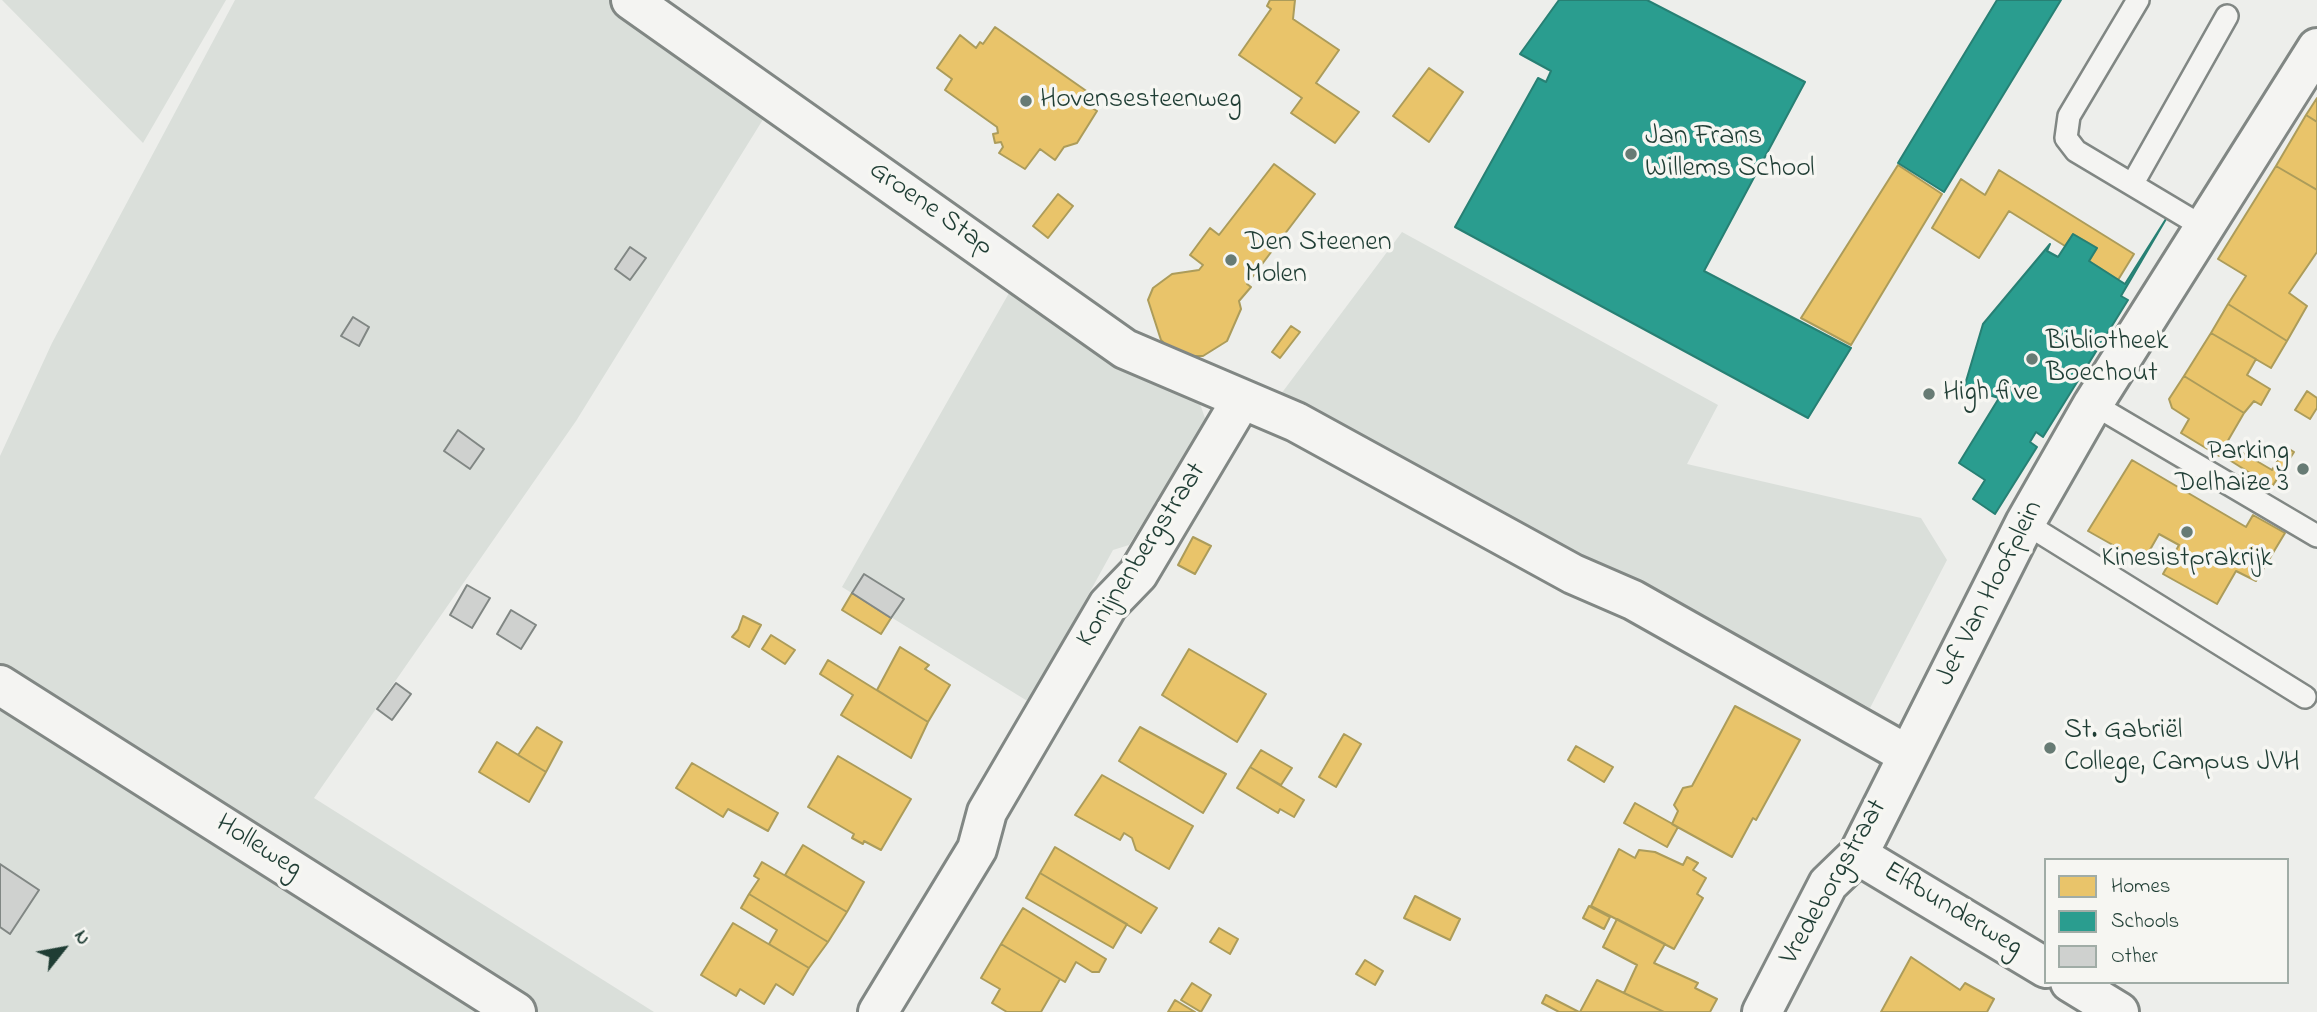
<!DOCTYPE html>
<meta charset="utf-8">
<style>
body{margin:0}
#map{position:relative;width:2317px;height:1012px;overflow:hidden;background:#edeeeb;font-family:"Indie Flower",sans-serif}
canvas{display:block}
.legend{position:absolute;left:2044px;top:858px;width:245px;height:126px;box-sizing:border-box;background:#f6f6f2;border:2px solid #a0aca6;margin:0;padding:9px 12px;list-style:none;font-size:21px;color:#1f3d34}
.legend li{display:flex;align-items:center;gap:14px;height:35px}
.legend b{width:35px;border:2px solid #a0aca6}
.north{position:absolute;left:28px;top:914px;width:70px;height:70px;-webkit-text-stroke:5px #f6f6f2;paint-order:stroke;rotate:59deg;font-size:19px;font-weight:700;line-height:28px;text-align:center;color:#1f3d34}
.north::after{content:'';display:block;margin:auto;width:24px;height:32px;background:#1f3d34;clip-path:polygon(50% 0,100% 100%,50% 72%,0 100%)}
</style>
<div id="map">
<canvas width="2317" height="1012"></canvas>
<ul class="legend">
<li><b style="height:19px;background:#e9c46a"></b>Homes</li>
<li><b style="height:19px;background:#2a9d8f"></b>Schools</li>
<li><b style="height:19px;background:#cfd1cf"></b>Other</li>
</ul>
<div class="north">N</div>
</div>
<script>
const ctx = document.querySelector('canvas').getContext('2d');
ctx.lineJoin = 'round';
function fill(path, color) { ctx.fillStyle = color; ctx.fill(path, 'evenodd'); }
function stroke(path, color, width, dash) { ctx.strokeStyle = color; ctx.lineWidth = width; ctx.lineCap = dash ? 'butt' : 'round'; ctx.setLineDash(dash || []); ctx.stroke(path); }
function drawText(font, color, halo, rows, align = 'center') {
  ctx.font = font + ' "Indie Flower",sans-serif'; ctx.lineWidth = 7; ctx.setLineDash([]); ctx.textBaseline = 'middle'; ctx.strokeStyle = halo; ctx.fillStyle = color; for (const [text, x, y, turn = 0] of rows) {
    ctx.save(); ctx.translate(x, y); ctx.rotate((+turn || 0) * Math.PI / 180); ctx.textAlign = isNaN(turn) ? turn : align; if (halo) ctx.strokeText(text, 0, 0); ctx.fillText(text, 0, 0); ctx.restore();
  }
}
const green = new Path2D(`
 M2,0h224l-83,143z
 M235,0h383l149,113 -191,308 -262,377 340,214h-654v-556l52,-113z
 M1402,232l316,173 -31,59 234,54 26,42 -77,148 -589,-314z
 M1013,286l184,109 9,26 -77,124 -16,5 -84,152 -187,-115z`);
const homes = new Path2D(`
 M1270,0h25l-2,19 46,31 -23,33 43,29 -24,31 -44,-30 11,-15 -63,-43 32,-46 -4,-3z
 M995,27l100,70 -6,9 8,5 -20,32 -13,4 -9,13 -15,-11 -15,20 -26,-16 4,-6 -2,-5 -6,1 -2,-9 5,-1 -1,-6 -52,-37 7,-11 -15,-11 23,-33 16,13 4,-6 3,2z
 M1429,68l34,24 -34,50 -36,-26z
 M2317,98v24l-11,-7z
 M2306,115l11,7v68l-41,-24z
 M1274,164l41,30 -68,90 4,3 -12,14 2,8 -14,32 -24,15h-20l-12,-6 -10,-10 -13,-40 5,-12 19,-14 27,-4 4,-5 -13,-10 3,-4 17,-23 9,7z
 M1898,165l44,29 -91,151 -50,-27z
 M2276,166l41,24v62l-28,41 18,13 -20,35 -59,-37 18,-28 -28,-17z
 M1999,170l135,84 -16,26 -29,-19 8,-13 -24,-14 -8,12 -56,-35 -30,47 -47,-30 29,-49 24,16z
 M1058,194l15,12 -25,32 -15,-12z
 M2228,304l59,37 -16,27 -60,-35z
 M1291,326l9,6 -20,26 -8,-6z
 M2211,333l45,26 -9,16 23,14 -9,16 -7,-4 -10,12 -60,-37z
 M2184,376l60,37 -25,43 -38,-23 8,-14 -17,-11 -3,-9z
 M2307,391l10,7v10l-7,11 -15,-9z
 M2226,443l46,27 14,-23 8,5 -22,35 -52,-33z
 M2132,460l114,67 7,-12 32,18 -29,48 -20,-10 -19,33 -54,-30 16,-29 -20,-11 -16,28 -55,-31z
 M1193,537l18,9 -16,28 -17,-9z
 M852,593l39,25 -10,16 -39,-24z
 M743,616l18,9 -12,22 -17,-10 6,-7z
 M771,635l24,15 -10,14 -23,-15z
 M900,647l29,18 -4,4 25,16 -22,37 -51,-32z
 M1189,649l77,45 -29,48 -75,-47z
 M828,660l100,62 -17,36 -70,-43 12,-20 -33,-21z
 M1735,706l65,34 -44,80 -3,-2 -21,39 -60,-33 6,-13 -4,-6 9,-17 9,-2z
 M537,727l25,15 -16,30 -28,-17z
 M1140,727l86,47 -23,39 -84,-52z
 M1344,734l17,10 -25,43 -17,-10z
 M497,742l49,30 -17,30 -50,-30z
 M1576,746l37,21 -9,15 -36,-22z
 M1261,750l31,18 -11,17 -31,-18z
 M838,756l73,43 -30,51 -17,-9 -1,3 -11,-6 2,-4 -46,-27z
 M692,763l86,50 -10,18 -40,-22 -5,8 -47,-29z
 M1250,767l54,33 -10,17 -14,-8 -2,4 -41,-25z
 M1102,775l91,51 -24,43 -33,-19 -4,-12 -8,-5 -4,7 -45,-25z
 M1635,803l43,24 -11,20 -43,-24z
 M803,845l61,37 -17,30 -62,-37z
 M1055,847l102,61 -16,25 -101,-60z
 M1619,849l16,9 4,-8 16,2 28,13 4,-8 11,6 -5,7 13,8 -9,16 6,4 -29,51 -83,-43z
 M762,862l85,50 -19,30 -79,-48 10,-15 -5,-3z
 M1040,873l87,51 -14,24 -87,-50z
 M749,894l79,48 -19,26 -40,-24 8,-14 -36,-22z
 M1415,896l45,23 -10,21 -46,-22z
 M1589,906l21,11 -6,12 -21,-11z
 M1023,908l83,51 -7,13h-7l-16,-10 -11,20 -64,-38z
 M1617,919l48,25 -11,19 44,20 -3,5 22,11 -7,13h-46l-40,-19 13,-28 -34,-18z
 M733,923l76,45 -16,27 -17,-11 -12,20 -24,-15 -4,7 -35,-21z
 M1219,928l19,11 -8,15 -20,-12z
 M1001,944l59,35 -19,33h-34l-15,-9 8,-14 -19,-11z
 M1911,957l49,33 5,-7 29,16 -7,13h-106z
 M1365,960l18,11 -8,14 -19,-11z
 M1597,980l27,13 40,19h-84z
 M1192,983l19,12 -10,17 -20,-12z
 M1546,995l33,17h-20l-17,-9z
 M1175,1000l20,12h-27z`);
const schools = new Path2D(`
 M1559,0h88l158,82 -101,189 147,77 -43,70 -353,-191 83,-149 8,4 5,-11 -31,-17z
 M1997,0h64l-117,192 -46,-29z
 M2166,219l-45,77 7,4 -85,137 -7,-5 -6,10 7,5 -42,67 -22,-15 12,-19 -26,-17 40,-65 -35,-10 19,-64 67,-80 -3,7 11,6 15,-23 24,14 -8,13 36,23z`);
const building = new Path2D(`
 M630,247l16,11 -16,22 -15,-11z
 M353,317l16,10 -10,19 -18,-10z
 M458,430l26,19 -14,20 -26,-18z
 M864,574l40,25 -13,19 -39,-25z
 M467,585l23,13 -18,30 -22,-13z
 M511,610l25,15 -15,24 -24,-15z
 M396,683l15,11 -19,26 -15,-11z
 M0,864l39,26 -29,44 -10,-7z`);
const lane = new Path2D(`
 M2138,0l-69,116 -3,22 10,13 129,77
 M2133,183l94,-167
 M2093,404l224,132
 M2025,523l280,174`);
const street = new Path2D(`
 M631,0l494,349 171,73 277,152 60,26 273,154
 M0,685l516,327
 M1858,855l188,113
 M2070,982l49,30
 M878,1012l99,-163 10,-37 121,-207 30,-31 104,-175
 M1762,1012l66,-128 30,-29 167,-332 68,-119 224,-356`);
const markers = [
 [1026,101,7,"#677b74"],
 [1631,154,7,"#677b74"],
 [1231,260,7,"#677b74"],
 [2032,359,7,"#677b74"],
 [1929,394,7,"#677b74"],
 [2303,469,7,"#677b74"],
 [2187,532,7,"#677b74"],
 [2050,748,7,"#677b74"]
];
const poiNames = [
 ["Hovensesteenweg",1040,101],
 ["Jan Frans",1645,138],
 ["Willems School",1645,170],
 ["Den Steenen",1245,244],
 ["Molen",1245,276],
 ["Bibliotheek",2046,343],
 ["Boechout",2046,375],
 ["High five",1943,394],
 ["Parking",2289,453,"right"],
 ["Delhaize 3",2289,485,"right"],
 ["Kinesistprakrijk",2187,560,"center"],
 ["St. Gabriël",2064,732],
 ["College, Campus JVH",2064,764]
];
const streetNames = [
 ["Groene Stap",930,210,35],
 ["Konijnenbergstraat",1143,556,-57],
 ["Jef Van Hoofplein",1991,594,-63],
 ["Holleweg",258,848,32],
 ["Vredeborgstraat",1835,883,-60],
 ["Elfbunderweg",1952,911,31]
];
fill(green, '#dadfda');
fill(homes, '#e9c46a');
stroke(homes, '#ac9c5a', 2);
fill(schools, '#2a9d8f');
stroke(schools, '#278074', 2);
fill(building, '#cfd1cf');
stroke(building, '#818784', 2);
stroke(lane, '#818784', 26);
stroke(street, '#818784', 44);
stroke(lane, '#f4f4f2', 21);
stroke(street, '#f4f4f2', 38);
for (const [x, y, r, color] of markers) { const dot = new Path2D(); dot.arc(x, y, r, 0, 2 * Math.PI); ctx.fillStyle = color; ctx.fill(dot); stroke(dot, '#f6f6f2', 2.5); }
drawText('28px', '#1f3d34', '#f6f6f2', poiNames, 'left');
drawText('28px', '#1f3d34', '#f6f6f2', streetNames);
</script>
